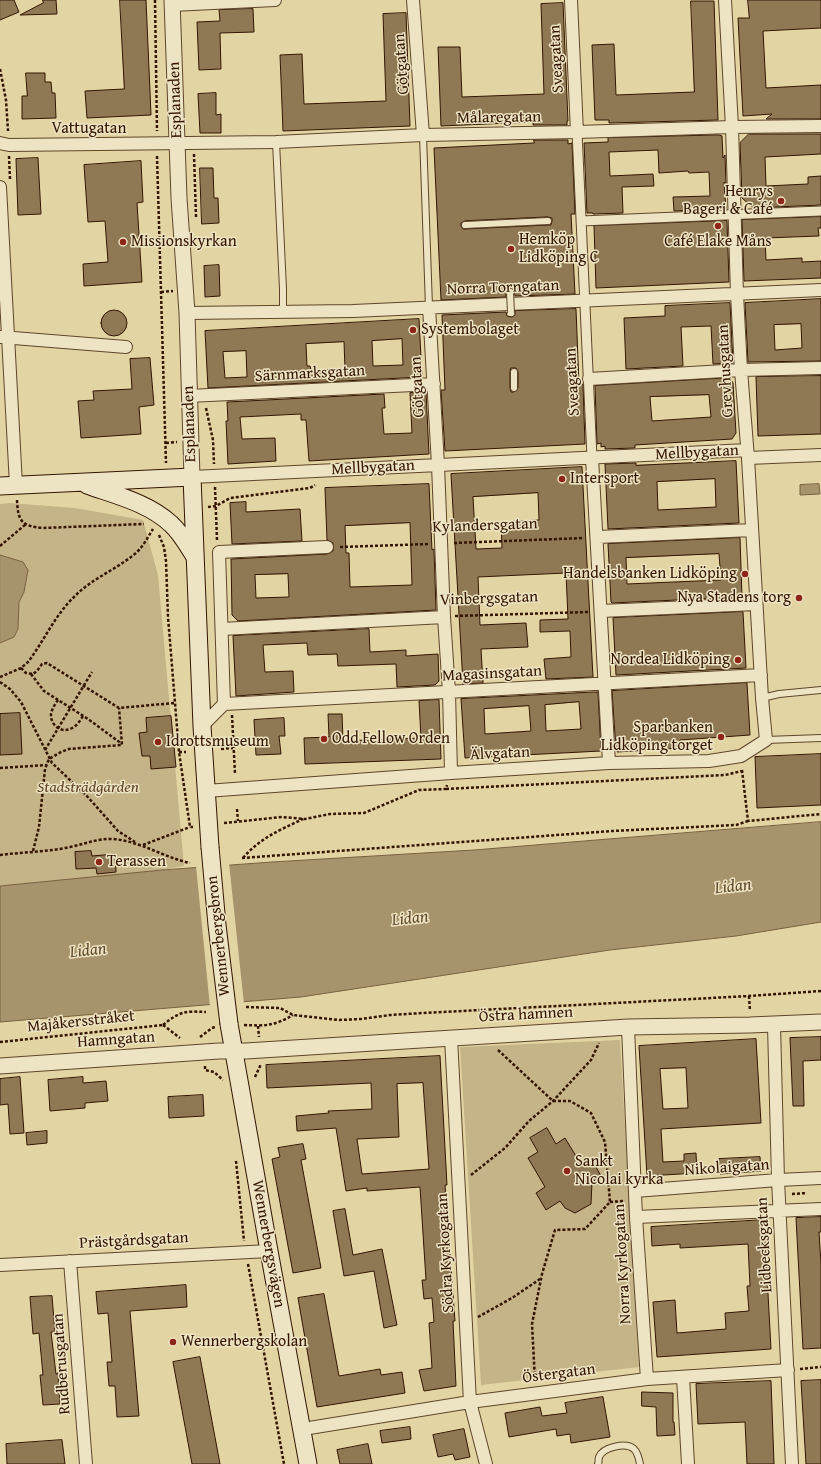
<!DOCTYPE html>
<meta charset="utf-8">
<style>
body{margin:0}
canvas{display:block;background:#e3d5a3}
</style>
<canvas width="821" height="1464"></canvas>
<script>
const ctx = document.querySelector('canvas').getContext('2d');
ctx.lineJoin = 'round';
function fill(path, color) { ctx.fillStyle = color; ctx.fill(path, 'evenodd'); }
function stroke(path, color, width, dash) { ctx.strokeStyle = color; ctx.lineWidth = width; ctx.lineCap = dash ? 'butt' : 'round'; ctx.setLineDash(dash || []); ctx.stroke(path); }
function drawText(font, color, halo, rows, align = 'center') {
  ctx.font = font + ' "Gentium Book Plus",serif'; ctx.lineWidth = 3; ctx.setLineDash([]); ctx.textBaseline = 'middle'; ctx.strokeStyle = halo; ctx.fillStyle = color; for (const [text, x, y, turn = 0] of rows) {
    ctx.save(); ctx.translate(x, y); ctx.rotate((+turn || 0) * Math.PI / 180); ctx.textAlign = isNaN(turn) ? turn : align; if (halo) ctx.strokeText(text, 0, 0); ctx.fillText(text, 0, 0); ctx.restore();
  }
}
const green = new Path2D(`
 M10,503l65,5 68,12 15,55 26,291 -22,4 -162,16v-382z
 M620,1040l19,327 -158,18 -21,-338z`);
const water = new Path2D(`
 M819,484l1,10 -20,1v-10z
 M0,555l23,7 5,8 -4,22 -5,10 -1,27 -4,8 -14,6z
 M821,822v100l-85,14 -126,14 -309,47 -301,25v-136l162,-16 110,-8 202,-12z`);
const pier = new Path2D(`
 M229,863l15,141 -34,3 -14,-141z`);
const building = new Path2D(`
 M0,0h14l5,12 -19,8z
 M43,0h13l1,14 -37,1 23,-12z
 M120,0h26l5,115 -64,3 -2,-27 39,-2z
 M748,0h73v28l-58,3 3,57 55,-3v34h-55l6,-5 -29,2 -5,-98h11z
 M691,1h23l4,119 -109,3v-3h-14l-3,-75 22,-1 2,51 78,-3z
 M563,3l5,118h-1v4h-34v-3l-92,4 -3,-79h22l2,50 82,-3 -3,-90z
 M253,9l1,23 -34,1 1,36 -22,1 -2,-48 23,-1 -1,-11z
 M406,13l4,113 -127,5 -3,-76 22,-1 2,50 82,-3 -3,-87z
 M26,73h19v9h6l1,11h3l1,25 -34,1v-23h5z
 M216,93v22l5,-1v19h-21l-2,-39z
 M749,134h72v20l-56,3 1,29 42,-2v-7l13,-1v29l-68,3 -11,-10 -2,-55z
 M719,135l3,1 1,22 2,-3 1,29 -2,-2 2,27 -52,2 -1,-14 37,-1 -1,-24 -20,1 -1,-2 -29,2 -1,-23 -49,2 1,24 43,-2 1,12 -32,1 1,26 -30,1v-1h-6l-3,-70 24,-1v-4z
 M534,140h34v4l4,-1 3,71h-4l4,80 -60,2 -1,-6 -5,-2 -3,2v7l-65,3 -7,-152 100,-5zM548,217l4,1v3l-1,4h-3l-83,4h-2l-2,-3v-3l4,-2z
 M38,158l3,56 -23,1 -2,-56z
 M141,161l2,41 -6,1 5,79 -58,4 -1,-22 25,-2 -3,-41 -17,1 -4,-57z
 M200,168h13l1,30h4l1,25 -17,1z
 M821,217v11h-3l1,8 -54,2 1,22 36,-2v4l19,-1v17l-77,3 -2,-61z
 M727,221l2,61 -133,6 -2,-62z
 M219,265l1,31 -15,1 -1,-31z
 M821,299v62l-73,1 -3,-59zM801,324l1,24 -27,2 -1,-25z
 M730,303l3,60 -20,1 -2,-38 -30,1 2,39 -57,3 -2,-51 41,-2v-10z
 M576,309l3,76 4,-1 2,60 -140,7 -4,-61h4l-3,-75 64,-3 1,4 5,1 3,-2v-4zM511,368h5l2,4v16l-4,4h-3l-1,-4v-16z
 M101 323a13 13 0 1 1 26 0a13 13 0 1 1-26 0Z
 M419,319l3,58 -214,11 -3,-57zM402,339l1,26 -30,1 -1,-25zM344,342l1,27 -34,1 -1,-4h-3l-1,-22zM246,351l1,26 -22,1 -2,-26z
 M150,358l4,47 -15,2 2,27 -60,4 -3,-37 16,-1 -1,-9 39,-2 -2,-30z
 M821,376v58l-63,2 -2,-59z
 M730,378l3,5 3,50 -4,6 -97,6v3l-30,1v-3l-4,1v-4l-4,1 -2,-58zM709,395l2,22 -59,4 -2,-24z
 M426,392l3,62 -120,7 -3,-41h-5v-6l-61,3 2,22 33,-1 1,23 -48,3 -2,-43h2l-1,-19 157,-8 1,14h-3l2,26 28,-1 -2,-40z
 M736,461l3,62 -131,6 -3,-65 31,-1v2zM715,479l1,28 -58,3 -1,-28z
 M582,467l11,210 -47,2 -2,-20 27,-2 -1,-26 -30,1v-12l28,-1 -2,-46 -88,4 2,48 46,-2 2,24 -47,2 2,34 -20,1 -12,-210zM538,493l1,27 -38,2 1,26 -26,1 -3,-52z
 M429,484l3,66 2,-1 2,61 -198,11 -6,-6 -1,-56 96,-5 6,-3v-8l-6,-3 -2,-52zM410,523l2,62 -62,2 -1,-34h-3l-1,-27zM288,574l1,23 -33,1 -1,-23z
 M246,502v10l54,-3 2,32 -70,3 -2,-41z
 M740,538l2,59 -130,6 -1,-1 -3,-58zM719,554l2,26 -94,4 -1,-26z
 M743,612l3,56 -130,7 -3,-57z
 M369,629l1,23 36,-2v6l32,-2 1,27 -4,4 -38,2 -1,-23 -58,2 -1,-12 -29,1 -1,-12 -44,2 2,27 28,-1 1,21 -58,4 -3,-60z
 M747,683l3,52 -70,5 1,8 -64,4v-2h-1l-4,-59z
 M594,692h4l3,59 -136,7 -4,-59zM579,702l2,27 -35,2 -1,-26zM529,706l2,25 -46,3 -1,-25z
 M439,700l2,59 -136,5 -1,-26 25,-1 -1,-23h14l1,27 78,-3 -2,-37z
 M20,713l2,41 -22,1v-41z
 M171,716l5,51 -25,2 -1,-13h-8l-3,-23 8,-1 -1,-14z
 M284,718l1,18h-6l2,18 -25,1 -2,-35z
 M821,754v51l-64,3 -2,-51z
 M91,851l1,5 23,-2 1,18 -19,2 -1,-6 -20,1 -1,-17z
 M821,1037v23l-18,1 1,45h-11l-3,-68z
 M756,1039l5,84 -100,6 2,33 21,-1v-7l12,-1 1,20 -50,3 -8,-130zM686,1068l2,40 -25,1 -3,-40z
 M440,1056l7,129h-2l10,136h-2l3,65 -32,5 -5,-21 13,-2 -3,-45 5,-1 -2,-24 -8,1 -2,-19h4l-6,-93 -53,4v-3l-21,3 -10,-63 -39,3 -1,-15 33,-3 -1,-2 44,-2 -1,-26 -104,5 -1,-23zM423,1083l6,86 -67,5 -5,-35 42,-2 -2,-53z
 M20,1077l4,56 -14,1 -2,-30 -8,1v-26z
 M83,1077v6l23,-2 2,20 -23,2v5l-35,3 -2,-31z
 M203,1095l1,21 -35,2 -1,-21z
 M547,1128l9,16 9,-6 17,28 10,-6 9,16 -9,6 -1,22 -16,9 -10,-5 -5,-7 -14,9 -10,-17 9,-6 -17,-29 10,-6 -8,-14z
 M47,1131v12l-20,2 -1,-12z
 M303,1144l3,15 -5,1 20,108 -28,5 -21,-114 8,-2 -2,-9z
 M760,1157l1,14 -41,3 -1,-15z
 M345,1209l8,46 29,-6 15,76 -13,3 -10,-57 -30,5 -11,-65z
 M821,1217v15h-2l2,32v84l-18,1 -7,-131z
 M764,1220l7,129 -114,8 -4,-55 22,-2 2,33 49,-4 -1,-16 24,-2 -2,-25h3l-2,-42 -68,4v-4l-28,2 -1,-19z
 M186,1285l1,22 -57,4 9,105 -22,1 -2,-31h-6l-2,-24h5l-4,-49 -10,1 -2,-22z
 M324,1294l15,82 41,-7 1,6 21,-3 3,21 -88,14 -19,-109z
 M52,1296l3,36h-4l5,42 2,-1 2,31 -17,1 -3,-30h3l-4,-42 -6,1 -3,-37z
 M200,1357l20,107h-28l-19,-102z
 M821,1380v84h-15l-5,-83z
 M771,1381l3,83h-27l-2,-42 -47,2 -2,-40z
 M642,1392l31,1v29h1l1,13 -18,1 -1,-29 -14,-1z
 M603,1397l7,40 -39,6 -1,-9 -13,2 -1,-7 -47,8 -4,-24 35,-6 2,9 25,-3 -2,-10z
 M410,1427l1,12 -29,4 -2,-12z
 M464,1429l6,28 -15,3 -2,-6 -15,3 -5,-22z
 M62,1440l3,24h-58l-1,-20z
 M368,1444l4,20h-32l-3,-14z`);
const path = new Path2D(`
 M155,0l2,131
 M0,69l6,31 2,31
 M194,154l2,63
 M9,156l1,23
 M157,156l9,307
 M161,292l12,-1
 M206,408l7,32 1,24
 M166,443l11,-1
 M215,487l2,53
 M17,500c1,21 4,26 26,28l101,-4
 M208,507l8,-1 14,-8 80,-10 5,-3
 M159,535l5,12 2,14 2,56 11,135 11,75h3
 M454,543l130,-5
 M0,546l26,-22
 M340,547l89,-3
 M455,616l133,-4
 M21,668l5,5 7,1 4,-3 5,-7 5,-1 72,45 55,-5
 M31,674l13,17 44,28 34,25
 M0,677l21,-9 7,-6c16,-21 27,-47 46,-65 18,-19 44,-28 63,-45 7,-7 11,-15 16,-23
 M0,682l10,7 11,13 31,61 34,32 32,36 17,11
 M58,700c-3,4 -6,9 -7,14 -1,10 9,19 19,15 6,-2 10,-8 13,-13
 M232,715l3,59
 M221,749l12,-1
 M45,750l47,-78
 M179,752h7
 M0,768l47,-3
 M742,770l6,51 73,-7
 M446,789l279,-14 17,-4
 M237,809l1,12
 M224,823l58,-6 23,2 25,-5 34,-1 55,-23 27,-1 1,-4
 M143,845l47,-18
 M33,851l6,-24 6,-58 4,-10 12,-7 8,-3 53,-4 -3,-37
 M0,855c23,-3 47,-3 70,-8 15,-3 28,-9 44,-8 28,3 49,18 76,24
 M242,858l370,-27 124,-6 12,-4
 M243,858c17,-20 37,-28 60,-39
 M749,996l1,15
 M246,1007l34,1 13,7 46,5 22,-1 29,-4 33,-2 326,-17 72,-5
 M163,1025l17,13
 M163,1025c17,-14 22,-14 43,-13
 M244,1025c22,1 30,1 49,-10
 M258,1026l1,11
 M200,1037l12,-9 3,-1
 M0,1042l163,-17
 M498,1050l55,51h17l21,12 14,29 5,60 -25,27 -30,1 -13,44 -10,50 3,57
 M205,1066v4l9,2 9,8
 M255,1077l6,-13
 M236,1161l8,80
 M471,1175l34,-27 24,-27 24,-20 38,-41 8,-17
 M792,1194l15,-1
 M610,1202l13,-1
 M248,1264l36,200
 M478,1317l34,-19 28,-19
 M800,1369l21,-2`);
const service = new Path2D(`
 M423,135l6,172
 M276,142l7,147v23
 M465,225l83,-4
 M514,372v16
 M762,698l17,-4 42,-4
 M766,740l55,-2
 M598,1464c1,-2 0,-4 1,-7 4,-10 27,-15 35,-8 4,4 5,10 6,15`);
const pedestrian = new Path2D(`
 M577,132l15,326
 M581,221l240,-10`);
const minor = new Path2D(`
 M413,0l10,135
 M571,0l6,132
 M172,5l103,-5
 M0,143l9,2 267,-3 147,-7 154,-3 155,-5 89,-1
 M0,187l16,298
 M429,307l9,158 6,152 5,75 2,81
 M187,313l166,-2 468,-21
 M1,337l125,10
 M589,379l152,-9 80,-2
 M189,396l245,-12
 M592,458l17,305
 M748,458l73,-3
 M192,477l555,-27
 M598,537l154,-7
 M601,611l155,-7
 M222,629l222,-12
 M224,704l537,-29
 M202,726l22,-22 -5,-152 108,-5
 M206,791l245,-18 158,-10 100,-2 32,-5 25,-16 -4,-42 -14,-240 -7,-88 -4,-76 -5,-167 -7,-127
 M774,1025l4,155 14,284
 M628,1027l8,190 11,162
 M451,1038l19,364 16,62
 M635,1191l143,-11 43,-2
 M636,1217l185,-8
 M70,1261l16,203
 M0,1265l269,-14
 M683,1377l5,87
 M303,1429l167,-27 177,-23 141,-9`);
const tertiary = new Path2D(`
 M172,0l7,198 8,115 5,164
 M0,1066l219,-15h27l382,-24 122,-2 71,-3`);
const secondary = new Path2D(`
 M87,485c28,10 62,18 84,39 10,9 17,22 24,33
 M0,486l192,-9 10,249 8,121
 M229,1024l40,227 39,213`);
const serviceBridge = new Path2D(`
 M510,292l1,21`);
const secondaryBridge = new Path2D(`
 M210,847l7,78 12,99`);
const markers = [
 [781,201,4,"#8f2418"],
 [718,226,4,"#8f2418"],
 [123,242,4,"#8f2418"],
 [511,249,4,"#8f2418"],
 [413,330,4,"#8f2418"],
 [562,479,4,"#8f2418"],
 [745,574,4,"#8f2418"],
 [799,598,4,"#8f2418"],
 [738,660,4,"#8f2418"],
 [721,737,4,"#8f2418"],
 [324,739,4,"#8f2418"],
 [158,742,4,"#8f2418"],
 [99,862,4,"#8f2418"],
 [567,1171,4,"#8f2418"],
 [173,1342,4,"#8f2418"]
];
const streetNames = [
 ["Sveagatan",557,59,-93],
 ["Götgatan",402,64,-94],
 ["Esplanaden",176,100,-92],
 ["Målaregatan",499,118,-1],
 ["Vattugatan",89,129],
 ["Norra Torngatan",503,288,-2],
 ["Grevhusgatan",726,371,-93],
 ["Särnmarksgatan",310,374,-3],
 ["Sveagatan",573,382,-93],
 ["Götgatan",418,387,-93],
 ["Esplanaden",190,424,-92],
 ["Mellbygatan",697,453,-3],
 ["Mellbygatan",373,468,-3],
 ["Kylandersgatan",485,526,-2],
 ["Vinbergsgatan",489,599,-2],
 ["Magasinsgatan",492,674,-3],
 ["Älvgatan",500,754,-3],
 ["Wennerbergsbron",219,936,-96],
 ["Östra hamnen",526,1015,-3],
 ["Majåkersstråket",81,1022,-6],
 ["Hamngatan",116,1040,-4],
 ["Nikolaigatan",727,1168,-4],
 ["Prästgårdsgatan",134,1241,-3],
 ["Wennerbergsvägen",268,1244,80],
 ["Lidbecksgatan",765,1245,-93],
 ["Södra Kyrkogatan",446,1253,-93],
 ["Norra Kyrkogatan",623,1264,-93],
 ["Rudberusgatan",62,1364,-94],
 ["Östergatan",559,1374,-7]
];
const poiNames = [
 ["Henrys",773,192,"right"],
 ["Bageri & Café",773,210,"right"],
 ["Hemköp",519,240],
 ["Lidköping C",519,258],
 ["Missionskyrkan",131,242],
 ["Café Elake Måns",718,242,"center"],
 ["Systembolaget",421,330],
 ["Intersport",570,479],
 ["Handelsbanken Lidköping",737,574,"right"],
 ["Nya Stadens torg",791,598,"right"],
 ["Nordea Lidköping",730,660,"right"],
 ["Sparbanken",713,728,"right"],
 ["Lidköping torget",713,746,"right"],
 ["Odd Fellow Orden",332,739],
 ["Idrottsmuseum",166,742],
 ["Terassen",107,862],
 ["Sankt",575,1162],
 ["Nicolai kyrka",575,1180],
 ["Wennerbergskolan",181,1342]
];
const parkNames = [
 ["Stadsträdgården",88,788]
];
const waterNames = [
 ["Lidan",733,887,-6],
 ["Lidan",410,919,-6],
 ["Lidan",88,951,-6]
];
fill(green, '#c5b487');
fill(water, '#a7946c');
stroke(water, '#796141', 1);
fill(pier, '#e3d5a3');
fill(building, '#8f7955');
stroke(building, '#331501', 1);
stroke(service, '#5f452a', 8);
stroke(pedestrian, '#5f452a', 11);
stroke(minor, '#5f452a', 14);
stroke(tertiary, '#5f452a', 17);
stroke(secondary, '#331501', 19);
stroke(path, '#331501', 2.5, [3, 2]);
stroke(service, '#ede4c3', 6);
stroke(pedestrian, '#ede4c3', 9);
stroke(minor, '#ede4c3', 12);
stroke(tertiary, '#ede4c3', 15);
stroke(secondary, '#ede4c3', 17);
stroke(serviceBridge, '#5f452a', 8, []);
stroke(secondaryBridge, '#331501', 19, []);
stroke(serviceBridge, '#ede4c3', 6);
stroke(secondaryBridge, '#ede4c3', 17);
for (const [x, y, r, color] of markers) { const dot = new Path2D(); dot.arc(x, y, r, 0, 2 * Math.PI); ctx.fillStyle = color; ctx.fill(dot); stroke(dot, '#ede4c3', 1.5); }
drawText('16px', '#331501', '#ede4c3', streetNames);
drawText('16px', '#331501', '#ede4c3', poiNames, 'left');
drawText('italic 16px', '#5f4529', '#ede4c3', parkNames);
drawText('italic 17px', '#61482c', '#ede4c3', waterNames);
</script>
